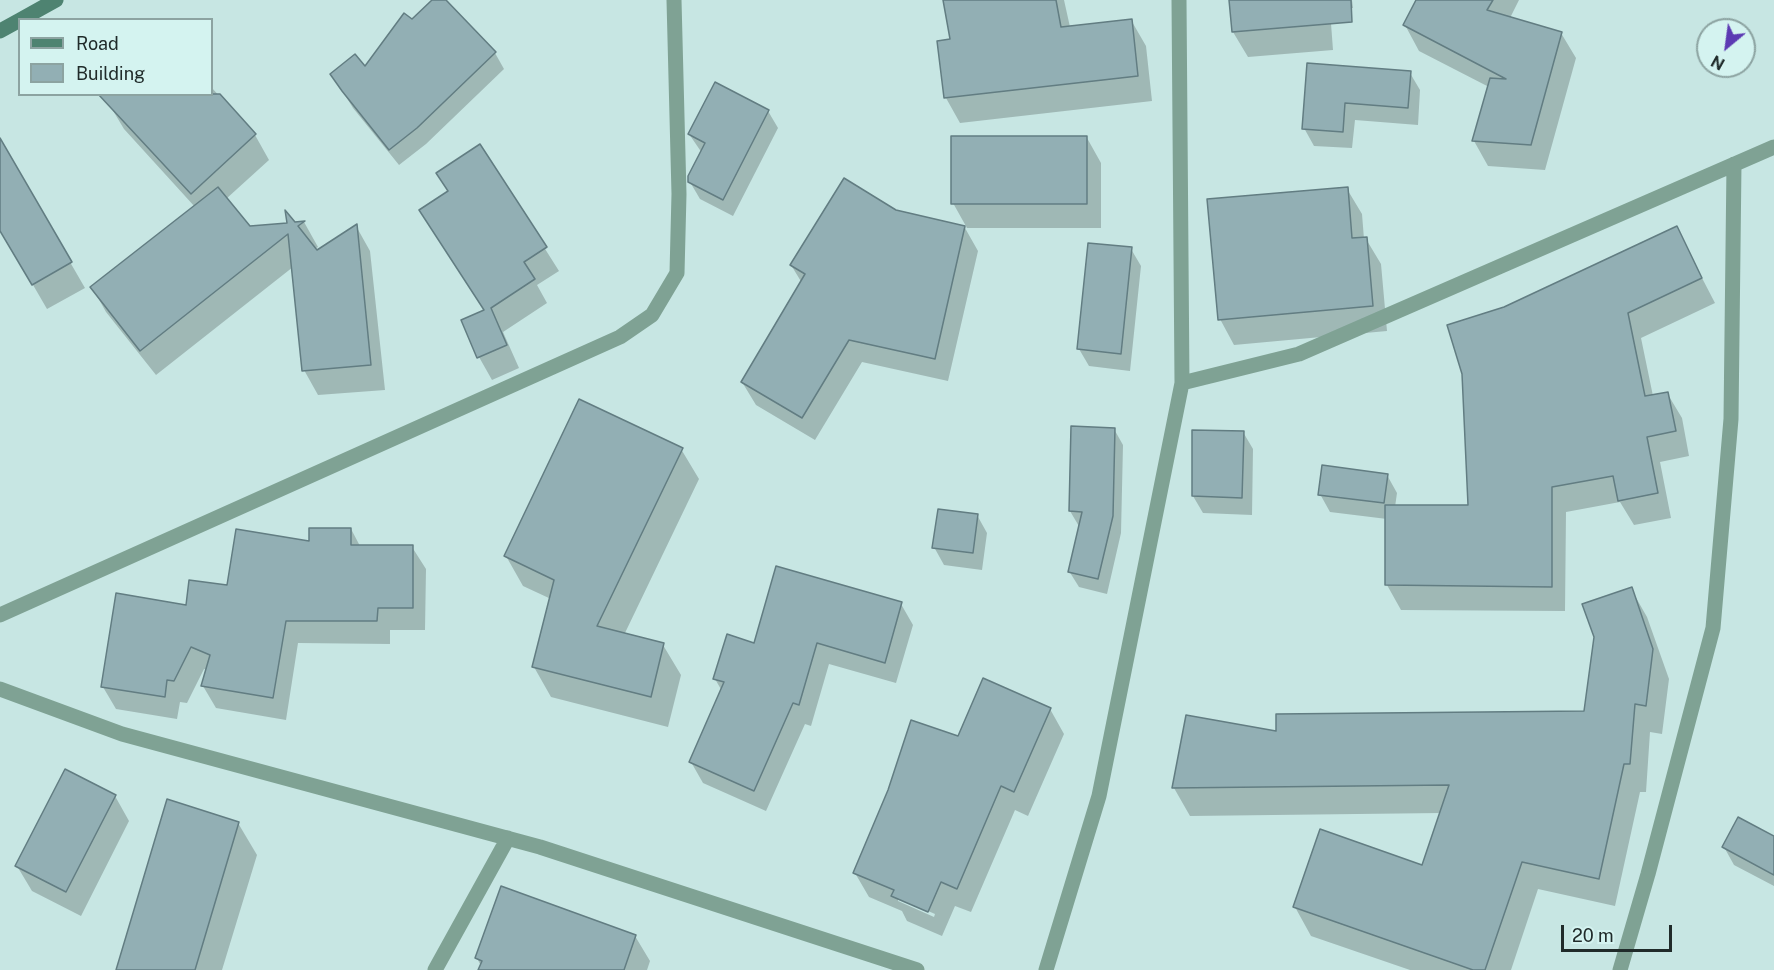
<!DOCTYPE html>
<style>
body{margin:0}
#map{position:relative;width:1774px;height:970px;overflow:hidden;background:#c7e6e3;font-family:"Public Sans",sans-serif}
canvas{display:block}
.legend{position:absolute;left:18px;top:18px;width:195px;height:78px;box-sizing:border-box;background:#d4f3f0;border:2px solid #8ca3a1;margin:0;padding:8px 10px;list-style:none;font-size:18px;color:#202b2a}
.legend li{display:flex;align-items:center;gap:12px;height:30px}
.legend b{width:30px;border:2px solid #8ca3a1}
.north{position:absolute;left:1696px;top:18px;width:60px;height:60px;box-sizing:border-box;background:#d4f3f0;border:2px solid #8ca3a1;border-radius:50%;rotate:209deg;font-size:16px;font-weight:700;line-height:24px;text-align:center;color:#202b2a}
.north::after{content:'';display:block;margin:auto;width:21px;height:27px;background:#5c3ab3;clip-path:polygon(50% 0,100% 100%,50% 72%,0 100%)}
.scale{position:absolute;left:1561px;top:925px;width:111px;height:27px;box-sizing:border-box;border:3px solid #202b2a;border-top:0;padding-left:8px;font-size:18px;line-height:21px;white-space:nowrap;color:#202b2a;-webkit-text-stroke:4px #d4f3f0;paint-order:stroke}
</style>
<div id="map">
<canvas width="1774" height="970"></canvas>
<ul class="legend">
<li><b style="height:8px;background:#4e8371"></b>Road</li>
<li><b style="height:16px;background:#92afb4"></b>Building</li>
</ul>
<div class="north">N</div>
<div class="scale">20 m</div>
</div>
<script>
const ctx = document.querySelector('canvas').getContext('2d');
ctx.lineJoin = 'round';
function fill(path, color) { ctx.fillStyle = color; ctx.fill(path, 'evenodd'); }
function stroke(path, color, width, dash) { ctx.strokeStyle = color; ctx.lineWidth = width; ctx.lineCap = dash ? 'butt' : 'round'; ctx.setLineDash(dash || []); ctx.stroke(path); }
const shadow = new Path2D(`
 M434,0h9l52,53 9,16 -78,75 -27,21 -46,-57 -21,-34 33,-6z
 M944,0h120l6,27 61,-7 15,26 6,55 -192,22 -14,-25 -7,-56 13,-1z
 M1231,0h121l1,8 -23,2 3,40 -85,7 -15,-25z
 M1418,0h101l-9,18 51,15 15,25 -31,112 -57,-4 -14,-25 15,-54 -70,-36 -14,-26z
 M1308,65l102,8 10,17 -2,35 -63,-5 -3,28 -38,-2 -10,-18z
 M212,88l43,47 14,25 -43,39 23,29 55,-6 14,25 -3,2 2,3 39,-26 14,25 15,139 -67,5 -14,-25 -11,-103 -137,108 -50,-63 -14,-25 103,-80 -71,-78 -15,-25 103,-10z
 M768,111l10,17 -45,88 -33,-17 -10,-17 12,-29 -13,-19z
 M1087,138l14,25v65h-136l13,23 -30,130 -86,-19 -47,78 -59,-35 -14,-23 60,-99 -11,-18 104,-54 72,17 -14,-25z
 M0,141l85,147 -38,21 -47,-81z
 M480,146l79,125 -22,14 10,18 -44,29 16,36 -27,12 -13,-23 -16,-36 22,-10 -36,-119z
 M1347,189l15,25 2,25h2l15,25 6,67 -153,14 -14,-26z
 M1676,228l39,75 -74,35 12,58 14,-3 15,25 7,38 -29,6 11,56 -37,7 -14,-23 -54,10 -1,99 -164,-1 -14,-25v-66l-57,-7 -10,-18 67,-19 10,18 -2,14h75l35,-199z
 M1131,249l10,17 -11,105 -41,-5 -10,-17z
 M1114,429l9,16 -2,88 -14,61 -28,-7 -10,-16 11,-43 -10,-17z
 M1243,432l10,17 -1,66 -49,-2 -10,-17z
 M681,449l18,30 -75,156 39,10 18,30 -13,52 -117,-30 -17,-30 17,-68 -28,-13 -17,-30z
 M977,515l10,18 -5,37 -38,-5 -10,-18z
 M351,529l9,17 52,1 14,22 -1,61h-35v14l-92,-1 -12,77 -70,-12 -13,-22 4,-16 -3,-1 -17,34 -7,-1 -3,17 -61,-10 -13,-22 84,-81 124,-64z
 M1631,589l16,28 22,62 -7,55 -12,-2 -4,60h-6l-25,114 -77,-17 -27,81h-101l-99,-34 -16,-29 128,-40 18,-54 -251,3 -16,-28 103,-55 308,-21z
 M901,604l12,21 -17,58 -67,-19 -18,62 -6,-2 -39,87 -63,-28 -12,-21 31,-71 -7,-12 40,-34z
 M1050,709l14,25 -36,82 -13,-6 -44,102 -16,-6 -13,30 -35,-15 -5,-10 -33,-14 -14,-24 104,-135zM898,898l37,16 -1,3 -36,-16z
 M115,796l14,25 -48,95 -49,-25 -15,-25z
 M238,823l19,32 -35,115h-105z
 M1774,837v49l-40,-21 -10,-18z
 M635,936l15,25 -3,9h-167l1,-4 -4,-8z`);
const building = new Path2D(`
 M432,0h14l50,52 -79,76 -28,22 -47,-59 -12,-17 25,-20 10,12 39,-53 8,6z
 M943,0h113l5,27 71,-8 6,57 -194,22 -7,-57 13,-2z
 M1229,0h122l1,22 -120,10z
 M1416,0h77l-6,10 75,22 -31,113 -59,-4 18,-63 16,1 -103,-54z
 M1307,63l104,8 -3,37 -63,-5 -2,29 -41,-3z
 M715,82l54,28 -46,90 -35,-18v-6l17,-33 -17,-9z
 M98,94h122l36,40 -65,60z
 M951,136h136v68h-136z
 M0,138l72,124 -40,23 -32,-54z
 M480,144l67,103 -23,15 11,17 -44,29 16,37 -30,13 -16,-38 23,-10 -65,-100 29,-19 -12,-18z
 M844,178l52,32 69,16 -30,133 -86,-19 -47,78 -61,-36 64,-108 -15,-9z
 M218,187l32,39 37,-3 -2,-13 10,12 10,-1 -7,5 19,24 40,-26 14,141 -69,6 -14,-137 -148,117 -50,-64z
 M1348,187l4,51 15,-1 6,69 -155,14 -11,-121z
 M1677,226l25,52 -74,35 17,83 23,-4 8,39 -29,6 11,56 -40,8 -5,-25 -61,11v100l-167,-2v-80h83l-6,-131 -15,-49 57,-18z
 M1088,243l44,4 -11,107 -44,-5z
 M579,399l104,49 -86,178 67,17 -13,54 -119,-30 22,-87 -50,-24z
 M1071,426l44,2 -2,88 -15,63 -30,-7 14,-60 -13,-1z
 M1192,430l52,1 -2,67 -50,-2z
 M1322,465l66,9 -4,29 -66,-8z
 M938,509l40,5 -5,39 -41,-5z
 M309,528h42v17h62v63h-35l-1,13h-91l-13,77 -72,-12 9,-31 -19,-8 -17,34 -7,-1 -2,17 -64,-10 15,-94 70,12 3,-25 38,5 9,-56 73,12z
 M776,566l126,36 -17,61 -68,-20 -18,62 -6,-2 -39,88 -65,-29 35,-80 -11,-3 14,-45 27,9z
 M1632,587l21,62 -7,57 -11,-2 -5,60h-6l-25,115 -77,-17 -37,108h-12l-180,-63 27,-78 102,36 27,-80 -277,3 14,-73 90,16v-17l308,-3 10,-74 -12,-33z
 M983,678l68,30 -37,84 -13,-6 -44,103 -16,-7 -13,30 -37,-16 3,-6 -41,-17 35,-83 23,-70 47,16z
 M65,769l51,26 -50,97 -51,-26z
 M167,799l72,23 -44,148h-79z
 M1738,817l36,19v39l-52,-28z
 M501,886l135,49 -12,35h-146l4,-9 -7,-3z`);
const street = new Path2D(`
 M1182,383l117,-29 475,-207
 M0,615l620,-278 32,-22 25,-42 2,-79 -5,-194
 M0,689l122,45 418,113 377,123
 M435,970l73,-132
 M1046,970l53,-174 83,-413 -3,-383
 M1620,970l28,-96 65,-246 18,-209 3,-255`);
const secondary = new Path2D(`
 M20,20l36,-20
 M0,31l20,-11`);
fill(shadow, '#0003');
fill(building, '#92afb4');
stroke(building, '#627d82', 1.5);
stroke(street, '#7fa294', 15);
stroke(secondary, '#4e8371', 15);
</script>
